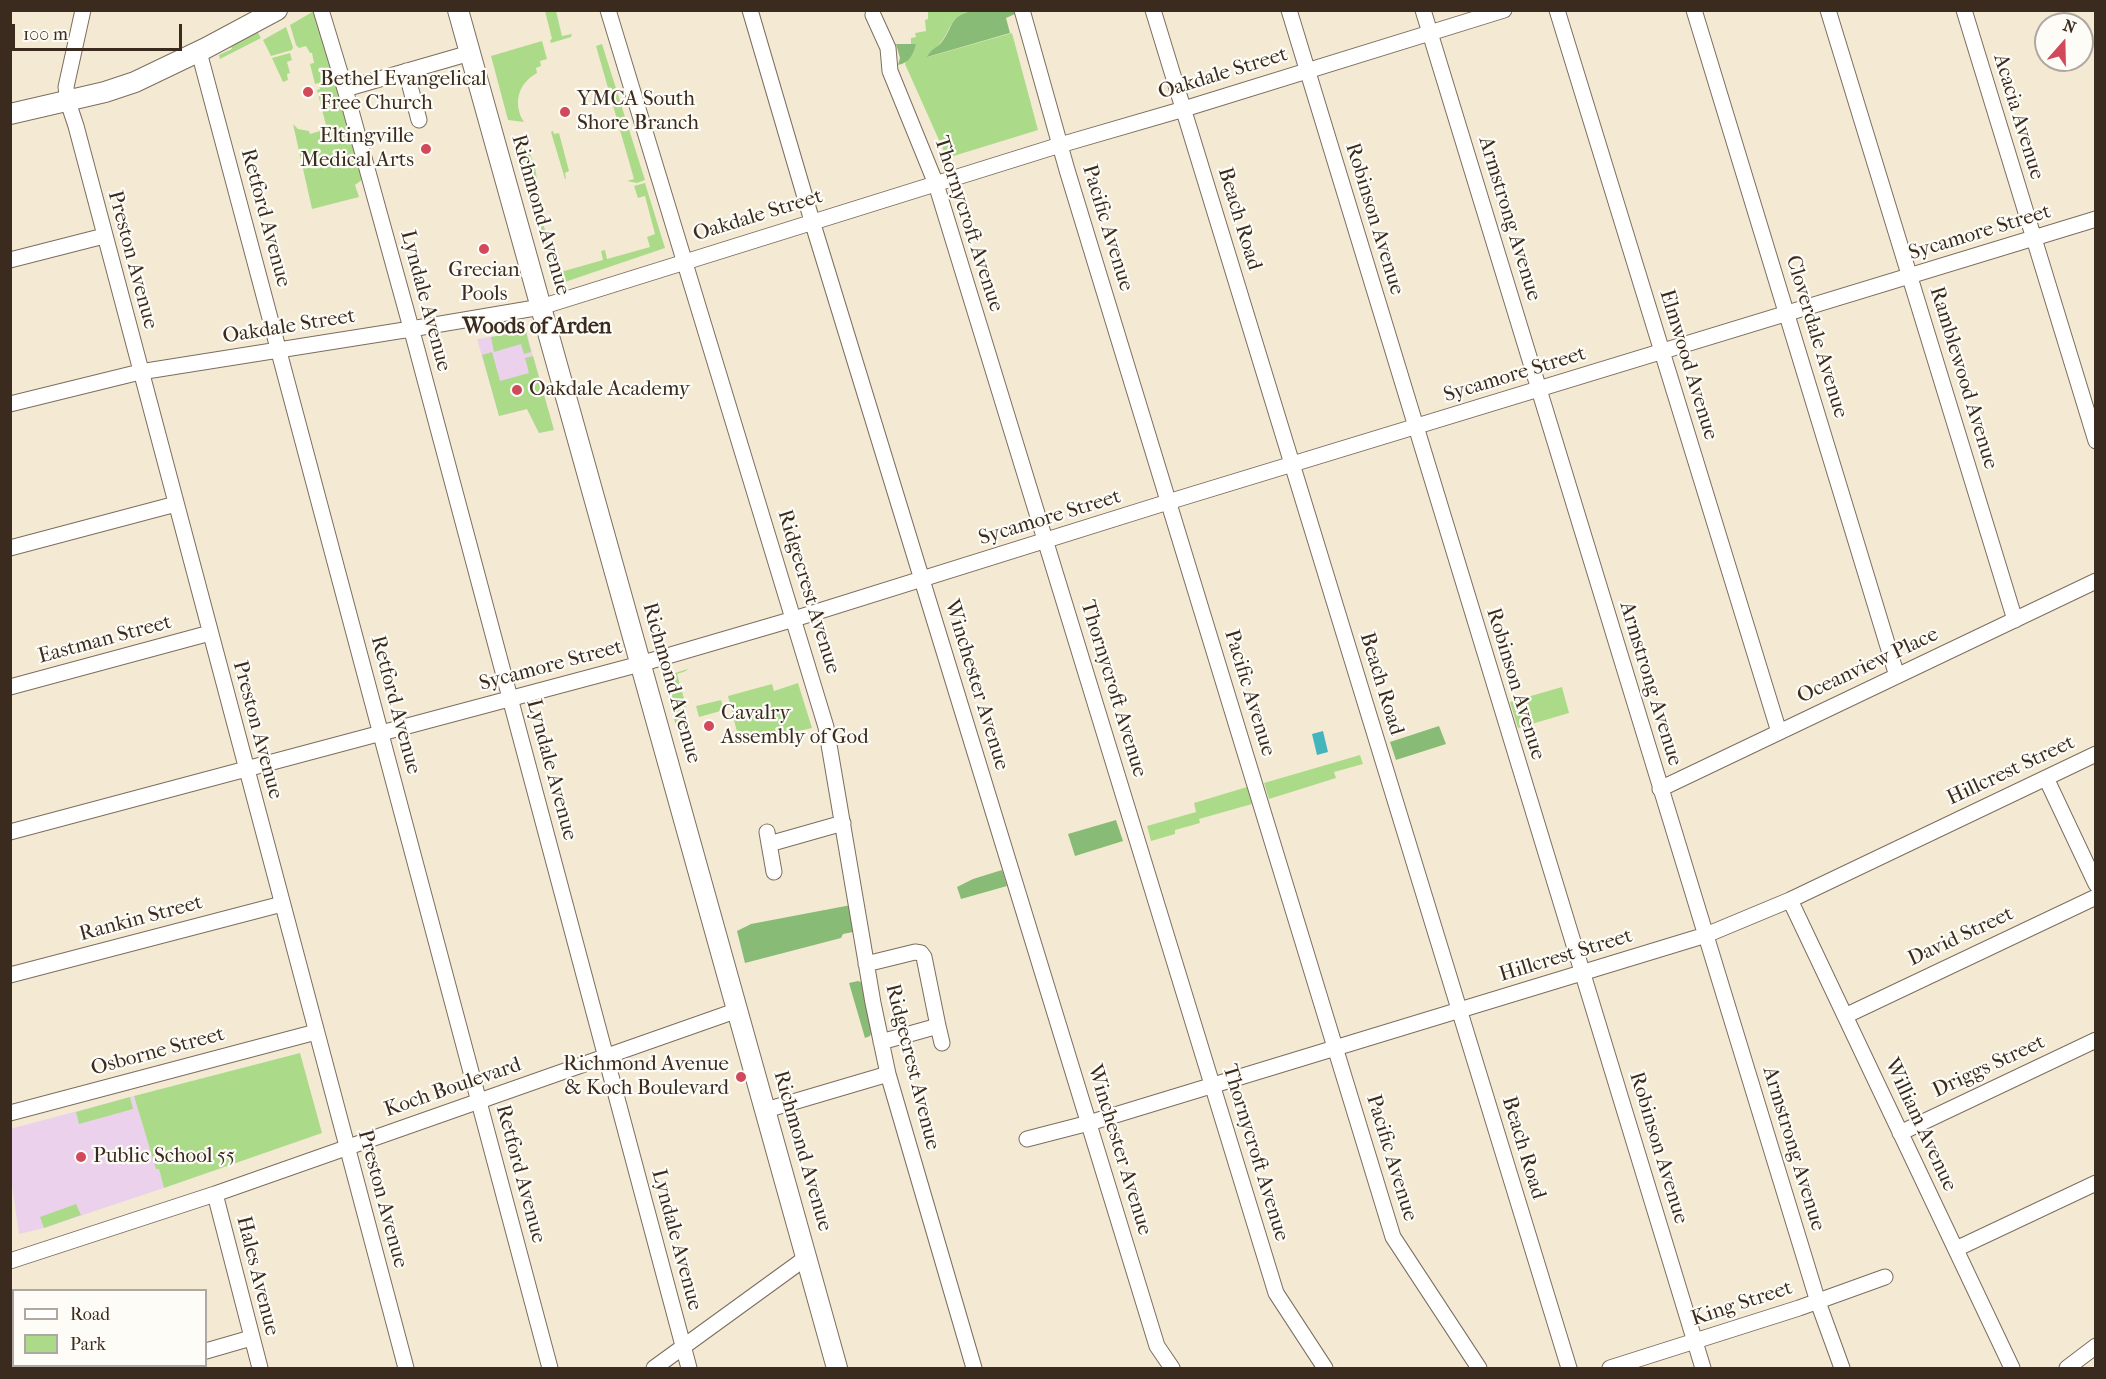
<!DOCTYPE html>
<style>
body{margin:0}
#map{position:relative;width:2106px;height:1379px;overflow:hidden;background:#f4ead4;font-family:"IM FELL French Canon",serif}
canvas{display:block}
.frame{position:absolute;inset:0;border:12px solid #3b2a1e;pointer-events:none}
.legend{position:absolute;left:12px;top:1289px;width:195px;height:78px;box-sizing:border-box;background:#fdfcf7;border:2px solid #afa8a0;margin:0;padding:8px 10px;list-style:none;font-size:18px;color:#3b2a1e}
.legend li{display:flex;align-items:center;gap:12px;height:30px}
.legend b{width:30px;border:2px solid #afa8a0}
.north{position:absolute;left:2034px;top:12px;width:60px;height:60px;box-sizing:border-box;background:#fdfcf7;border:2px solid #afa8a0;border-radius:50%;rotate:20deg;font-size:16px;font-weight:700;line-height:24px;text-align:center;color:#3b2a1e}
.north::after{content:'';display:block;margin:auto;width:21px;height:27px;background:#d1495b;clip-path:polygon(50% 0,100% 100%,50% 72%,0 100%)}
.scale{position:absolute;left:12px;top:24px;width:170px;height:27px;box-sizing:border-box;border:3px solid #3b2a1e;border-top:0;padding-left:8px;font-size:18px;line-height:21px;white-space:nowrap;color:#3b2a1e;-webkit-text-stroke:4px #fdfcf7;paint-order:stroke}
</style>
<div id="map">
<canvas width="2106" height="1379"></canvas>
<div class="frame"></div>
<ul class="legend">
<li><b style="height:8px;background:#fff"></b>Road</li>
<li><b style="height:16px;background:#abdb89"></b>Park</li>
</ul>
<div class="north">N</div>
<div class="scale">100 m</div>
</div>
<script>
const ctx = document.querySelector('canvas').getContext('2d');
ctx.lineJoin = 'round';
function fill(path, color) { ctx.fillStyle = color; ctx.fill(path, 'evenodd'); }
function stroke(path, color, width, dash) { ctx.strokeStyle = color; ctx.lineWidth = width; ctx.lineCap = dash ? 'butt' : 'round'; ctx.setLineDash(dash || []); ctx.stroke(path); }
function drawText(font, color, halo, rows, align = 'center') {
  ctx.font = font + ' "IM FELL French Canon",serif'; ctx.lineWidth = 4.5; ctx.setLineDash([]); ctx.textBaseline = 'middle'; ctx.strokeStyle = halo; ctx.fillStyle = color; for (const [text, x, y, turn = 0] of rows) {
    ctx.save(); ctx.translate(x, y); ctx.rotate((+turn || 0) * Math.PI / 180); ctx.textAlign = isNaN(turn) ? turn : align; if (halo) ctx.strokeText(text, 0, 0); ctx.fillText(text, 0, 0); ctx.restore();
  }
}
const built = new Path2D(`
 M526,331l28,99 -15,3 -12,-24 -28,7 -22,-77z
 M134,1096l22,72h3l5,20 -120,40 -25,6 -8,-55 -1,-50z`);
const green = new Path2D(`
 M314,11l39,127 10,41 -8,6 4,12 -47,12 -19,-85 5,5 11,2 1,3 17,-5 -10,-39 3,-1 -2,-6 -3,1 -5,-20 4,-1 -2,-10h-2l-4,-7 -7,2 -3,-3 -6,-20z
 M545,11h11l6,25 10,-2 -1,3 -20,6 -1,-3 2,-1z
 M928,11h43c-22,5 -18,16 -30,31 -4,6 -9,7 -13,15l84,-24 26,97 -91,28 -42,-94 10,-20h-4v-6l5,-1 -1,-4 11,-2 -1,-11 3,-1z
 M286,27l7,20 -1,3 -21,6 -8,-16z
 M257,31l4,7 -41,21 -1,-4 13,-6 -2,-4z
 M542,41l5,18 -7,2 1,5 -5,2 1,5c-20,11 -24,32 -13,49l-16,-2 -17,-64z
 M602,44l43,136 -8,3 -10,-2 7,-2 -38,-133z
 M290,53l2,7 -5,2 3,11 -3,1 1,6 -5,2 -11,-24z
 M553,131l1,3 5,-1 10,38 -4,2 1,6h-1l-14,-47z
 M512,137c21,5 33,51 19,66z
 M645,183l20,65 -109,37 -3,-2 -7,-22 3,-3 -3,-9h-2l-9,-31 6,-2 16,57 46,-13 -2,-9 4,-1 2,9 43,-12 -3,-10 8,-3 -10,-38 -7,2 -4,-12z
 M526,331l5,21 -7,2 -3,-10 -27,8 -3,-15z
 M492,352l8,29 29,-8 -4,-15 8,-2 21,74 -15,3 -12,-24 -28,7 -17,-61z
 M688,669l-2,2 -9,3 9,32 -4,4 4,20 -8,3 -15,-53 2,-4z
 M798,683l14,45 -72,16 -12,-48 44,-12 2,7z
 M1562,687l7,26 -51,15 -8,-26z
 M721,700l3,10 -25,7 -3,-11z
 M1360,755l3,9 -29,8 2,6 -67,21 -5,-16z
 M1247,787l5,17 -53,15 1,4 -25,7v4l-24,7 -4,-15 49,-14 -2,-9z
 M300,1053l22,80 -158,55 -5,-19h-3l-22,-73z
 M130,1097l3,12 -54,15 -3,-12z
 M76,1204l5,11 -37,13 -4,-11z`);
const forest = new Path2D(`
 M971,11h46l-2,3 -9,4 4,15 -83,24c4,-8 9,-9 14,-14 13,-16 7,-26 30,-32z
 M896,44h20c-3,11 -7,19 -18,21l2,-7z
 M1439,726l7,18 -50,16 -6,-18z
 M1116,820l7,21 -48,15 -7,-22z
 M1002,870l5,16 -46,13 -4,-12 16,-8z
 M851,905l7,26 -15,3 -2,4 -96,25 -8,-32 14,-7z
 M858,981l5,2 10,46 -3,7 -5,2 -16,-55z`);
const water = new Path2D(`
 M1323,731l5,21 -11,3 -5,-21z`);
const minor = new Path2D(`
 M83,10l-17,77 2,15 8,24 330,1242
 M321,10l24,79 71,257 273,1022
 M608,10l218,717 47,276 15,71 86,294
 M750,10l62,211 345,1125 15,22
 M1022,10l45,160 326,1067 86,131
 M1153,10l416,1358
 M1289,10l414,1358
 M1423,10l395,1292 24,66
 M1557,10l222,722
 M1694,10l203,666
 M1828,10l187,610
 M1964,10l132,431
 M873,15l15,33 2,23 46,113 340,1109 49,75
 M199,52l351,1316
 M406,71l13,49
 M345,89l125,-36
 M10,260l94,-24
 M10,404l130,-32 271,-43 130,-22 519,-162 124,-36 320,-99
 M10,548l166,-44
 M10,687l200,-54
 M2046,778l50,106
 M1660,789l436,-208
 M10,832l630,-168 154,-45 374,-117 928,-283
 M767,832l7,40
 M769,844l74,-21
 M1790,900l222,468
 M866,964l49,-12 6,1 3,4 14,69 -57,16
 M10,975l272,-71
 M1845,1016l251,-119
 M938,1026l4,17
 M766,1110l122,-36
 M10,1113l306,-81
 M1900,1133l196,-93
 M1027,1139l62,-16 617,-188 84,-35 306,-146
 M215,1194l45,174
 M1956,1249l140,-66
 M10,1261l205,-67 523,-184
 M10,1319l4,18
 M206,1351l45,-13
 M18,1366l1,2
 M140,1368l11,-2
 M654,1368l153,-111
 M1610,1368l189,-60 86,-31
 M2067,1368l29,-22`);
const major = new Path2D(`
 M458,10l379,1358
 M10,114l95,-22 30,-10 71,-34 71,-38`);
const markers = [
 [308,92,6,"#d1495b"],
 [565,112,6,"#d1495b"],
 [426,149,6,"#d1495b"],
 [484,249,6,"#d1495b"],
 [517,390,6,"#d1495b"],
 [709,726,6,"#d1495b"],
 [741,1077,6,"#d1495b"],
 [81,1157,6,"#d1495b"]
];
const streetNames = [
 ["Oakdale Street",1223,74,-17],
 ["Acacia Avenue",2018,117,73],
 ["Richmond Avenue",540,215,74],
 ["Oakdale Street",758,216,-17],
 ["Retford Avenue",265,218,75],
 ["Beach Road",1239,219,73],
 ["Robinson Avenue",1374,219,73],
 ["Armstrong Avenue",1509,219,73],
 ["Thornycroft Avenue",968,224,72],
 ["Pacific Avenue",1107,228,73],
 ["Sycamore Street",1980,233,-17],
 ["Preston Avenue",132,260,75],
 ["Lyndale Avenue",425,301,75],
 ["Oakdale Street",289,327,-9],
 ["Cloverdale Avenue",1816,337,73],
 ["Elmwood Avenue",1688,365,73],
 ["Sycamore Street",1515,375,-17],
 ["Ramblewood Avenue",1963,378,73],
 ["Sycamore Street",1050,518,-17],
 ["Ridgecrest Avenue",808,592,73],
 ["Eastman Street",105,640,-15],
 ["Sycamore Street",551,666,-15],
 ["Oceanview Place",1868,666,-25],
 ["Richmond Avenue",671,683,74],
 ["Beach Road",1381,684,73],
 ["Robinson Avenue",1515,684,73],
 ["Armstrong Avenue",1650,684,73],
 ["Winchester Avenue",976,685,73],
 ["Thornycroft Avenue",1113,689,73],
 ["Pacific Avenue",1249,693,73],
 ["Retford Avenue",395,705,75],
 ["Preston Avenue",257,730,75],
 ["Lyndale Avenue",551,770,75],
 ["Hillcrest Street",2011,771,-25],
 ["Rankin Street",141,919,-15],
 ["David Street",1961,937,-25],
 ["Hillcrest Street",1566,956,-17],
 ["Osborne Street",158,1052,-15],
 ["Ridgecrest Avenue",912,1067,76],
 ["Driggs Street",1989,1067,-25],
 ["Koch Boulevard",453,1088,-19],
 ["William Avenue",1920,1125,65],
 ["Beach Road",1523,1148,73],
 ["Robinson Avenue",1658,1148,73],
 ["Armstrong Avenue",1793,1149,73],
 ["Winchester Avenue",1119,1150,73],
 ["Richmond Avenue",802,1151,74],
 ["Thornycroft Avenue",1255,1153,73],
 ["Pacific Avenue",1391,1158,73],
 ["Retford Avenue",520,1174,75],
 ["Preston Avenue",382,1199,75],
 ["Lyndale Avenue",676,1240,75],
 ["Hales Avenue",257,1276,76],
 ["King Street",1742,1304,-18]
];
const poiNames = [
 ["Bethel Evangelical",320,80],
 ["Free Church",320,104],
 ["YMCA South",577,100],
 ["Shore Branch",577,124],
 ["Eltingville",414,137,"right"],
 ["Medical Arts",414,161,"right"],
 ["Grecian",484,271,"center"],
 ["Pools",484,295,"center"],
 ["Oakdale Academy",529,390],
 ["Cavalry",721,714],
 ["Assembly of God",721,738],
 ["Richmond Avenue",729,1065,"right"],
 ["& Koch Boulevard",729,1089,"right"],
 ["Public School 55",93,1157]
];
const neighbourhoodNames = [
 ["Woods of Arden",537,328]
];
fill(built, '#ebd1eb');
fill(green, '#abdb89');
fill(forest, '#88bb75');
fill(water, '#44b4bd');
stroke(minor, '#7c6d5e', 17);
stroke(major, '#7c6d5e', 22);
stroke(minor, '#fff', 15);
stroke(major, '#fff', 20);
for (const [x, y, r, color] of markers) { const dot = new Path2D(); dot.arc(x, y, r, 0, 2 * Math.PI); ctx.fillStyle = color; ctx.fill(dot); stroke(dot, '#fdfcf7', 2); }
drawText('21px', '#3b2a1e', '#fdfcf7', streetNames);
drawText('21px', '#3b2a1e', '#fdfcf7', poiNames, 'left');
drawText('bold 22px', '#3b2a1e', '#fdfcf7', neighbourhoodNames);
</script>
